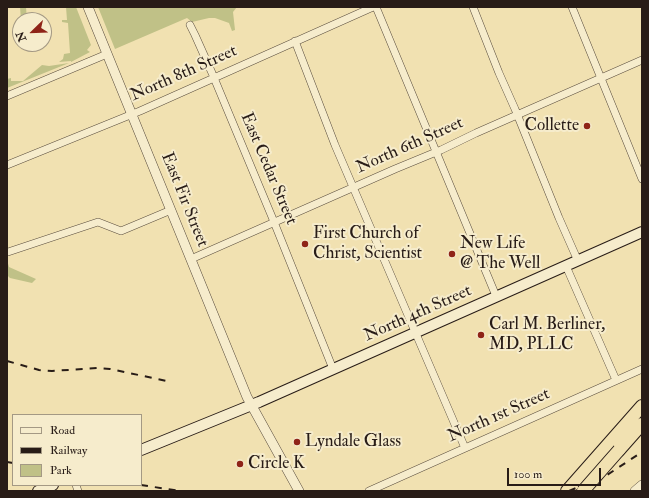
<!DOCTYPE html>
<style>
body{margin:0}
#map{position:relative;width:649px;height:498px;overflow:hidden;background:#f1e1b1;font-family:"IM FELL Double Pica",serif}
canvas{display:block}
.frame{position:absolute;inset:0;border:8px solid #281c17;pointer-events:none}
.legend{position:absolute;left:12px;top:414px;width:130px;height:72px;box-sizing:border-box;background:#f6eccc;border:1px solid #a49984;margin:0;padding:5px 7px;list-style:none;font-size:12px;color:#281c17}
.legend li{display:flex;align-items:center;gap:8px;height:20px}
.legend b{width:20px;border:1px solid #a49984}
.north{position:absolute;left:12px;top:12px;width:40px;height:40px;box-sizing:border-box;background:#f6eccc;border:1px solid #a49984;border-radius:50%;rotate:247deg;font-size:11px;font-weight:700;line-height:16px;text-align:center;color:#281c17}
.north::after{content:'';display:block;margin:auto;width:14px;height:18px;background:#8f2418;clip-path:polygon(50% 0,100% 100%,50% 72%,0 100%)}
.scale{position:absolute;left:507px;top:468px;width:94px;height:18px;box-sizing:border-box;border:2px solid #281c17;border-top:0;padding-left:5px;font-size:12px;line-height:14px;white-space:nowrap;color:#281c17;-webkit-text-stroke:3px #f6eccc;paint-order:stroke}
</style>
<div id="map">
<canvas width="649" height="498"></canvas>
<div class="frame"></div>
<ul class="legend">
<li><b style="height:5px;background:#f6eccc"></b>Road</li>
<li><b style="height:5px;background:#281c17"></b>Railway</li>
<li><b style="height:11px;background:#c0c187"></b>Park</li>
</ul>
<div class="north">N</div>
<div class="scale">100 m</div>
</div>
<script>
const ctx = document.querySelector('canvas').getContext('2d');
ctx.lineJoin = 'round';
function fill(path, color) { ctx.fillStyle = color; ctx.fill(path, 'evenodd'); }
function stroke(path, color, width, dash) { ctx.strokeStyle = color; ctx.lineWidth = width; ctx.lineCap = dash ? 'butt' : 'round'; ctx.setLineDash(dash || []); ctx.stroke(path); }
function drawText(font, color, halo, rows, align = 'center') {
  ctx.font = font + ' "IM FELL Double Pica",serif'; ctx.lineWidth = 4; ctx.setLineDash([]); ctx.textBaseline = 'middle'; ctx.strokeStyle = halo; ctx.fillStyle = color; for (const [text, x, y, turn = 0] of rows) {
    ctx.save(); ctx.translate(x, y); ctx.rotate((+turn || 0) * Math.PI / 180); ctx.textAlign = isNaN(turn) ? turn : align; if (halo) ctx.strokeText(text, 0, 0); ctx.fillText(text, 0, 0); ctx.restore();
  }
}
const green = new Path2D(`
 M20,7h6l1,13h-6z
 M66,7h10l15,38 -4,5 3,2 -19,10v-1l-12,1 4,-3 1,-5 6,-1 -2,-30 -6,-1v-2h5z
 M98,7h139l-4,5 2,18 -3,1 -3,-8 -14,-5h-6l-17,4 -5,-4 -72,31z
 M69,63l-62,25v-9l4,-1v3h12l19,-16 7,1z
 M7,260l2,7 27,12 -4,4 -22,-5 -3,-3z`);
const minor = new Path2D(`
 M376,7l120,289
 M473,7l26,66 16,36 44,109 19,43
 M572,7l70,172
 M190,25l5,10 17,38 60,144 61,152
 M295,41l40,104 130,303
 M7,96l100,-42
 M7,165l133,-54 233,-104
 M8,252l90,-30 23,9 50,-21
 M191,259l204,-90 46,-19 35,-17 166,-73
 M566,266l50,114
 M76,485l2,6
 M369,491l273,-122`);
const tertiary = new Path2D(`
 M88,7l159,390 52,94
 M635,491l7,-6`);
const secondary = new Path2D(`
 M141,450l118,-48 383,-170
 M38,491l15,-6`);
const motorway = new Path2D(`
 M619,450l23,-26
 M567,491l75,-85`);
const rail = new Path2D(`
 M7,361l32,9 13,1 45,-3 13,1 57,12
 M7,462l6,1
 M141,485l39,6
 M569,491l38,-16 35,-23`);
const motorwayBridge = new Path2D(`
 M583,491l36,-41`);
const markers = [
 [587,126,4,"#8f2418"],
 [305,244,4,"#8f2418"],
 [452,254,4,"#8f2418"],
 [481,335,4,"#8f2418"],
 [297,442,4,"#8f2418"],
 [240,464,4,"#8f2418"]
];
const streetNames = [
 ["North 8th Street",184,74,-24],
 ["North 6th Street",410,146,-24],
 ["East Cedar Street",268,169,67],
 ["East Fir Street",184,200,68],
 ["North 4th Street",418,314,-24],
 ["North 1st Street",499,416,-24]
];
const poiNames = [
 ["Collette",579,126,"right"],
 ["First Church of",313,234],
 ["Christ, Scientist",313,254],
 ["New Life",460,244],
 ["@ The Well",460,264],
 ["Carl M. Berliner,",489,325],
 ["MD, PLLC",489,345],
 ["Lyndale Glass",305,442],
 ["Circle K",248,464]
];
fill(green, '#c0c187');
stroke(minor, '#5a4d3e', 8);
stroke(tertiary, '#5a4d3e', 10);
stroke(secondary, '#281c17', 12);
stroke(motorway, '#281c17', 14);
stroke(minor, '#f6eccc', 7);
stroke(tertiary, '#f6eccc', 9);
stroke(secondary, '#f6eccc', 10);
stroke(motorway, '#f1e1b1', 12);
stroke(rail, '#281c17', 2, [7, 7]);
stroke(motorwayBridge, '#281c17', 14, []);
stroke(motorwayBridge, '#f1e1b1', 12);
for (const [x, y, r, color] of markers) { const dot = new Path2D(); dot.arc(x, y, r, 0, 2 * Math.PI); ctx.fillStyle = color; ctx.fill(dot); stroke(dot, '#f6eccc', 1.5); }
drawText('17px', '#281c17', '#f6eccc', streetNames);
drawText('17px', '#281c17', '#f6eccc', poiNames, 'left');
</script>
